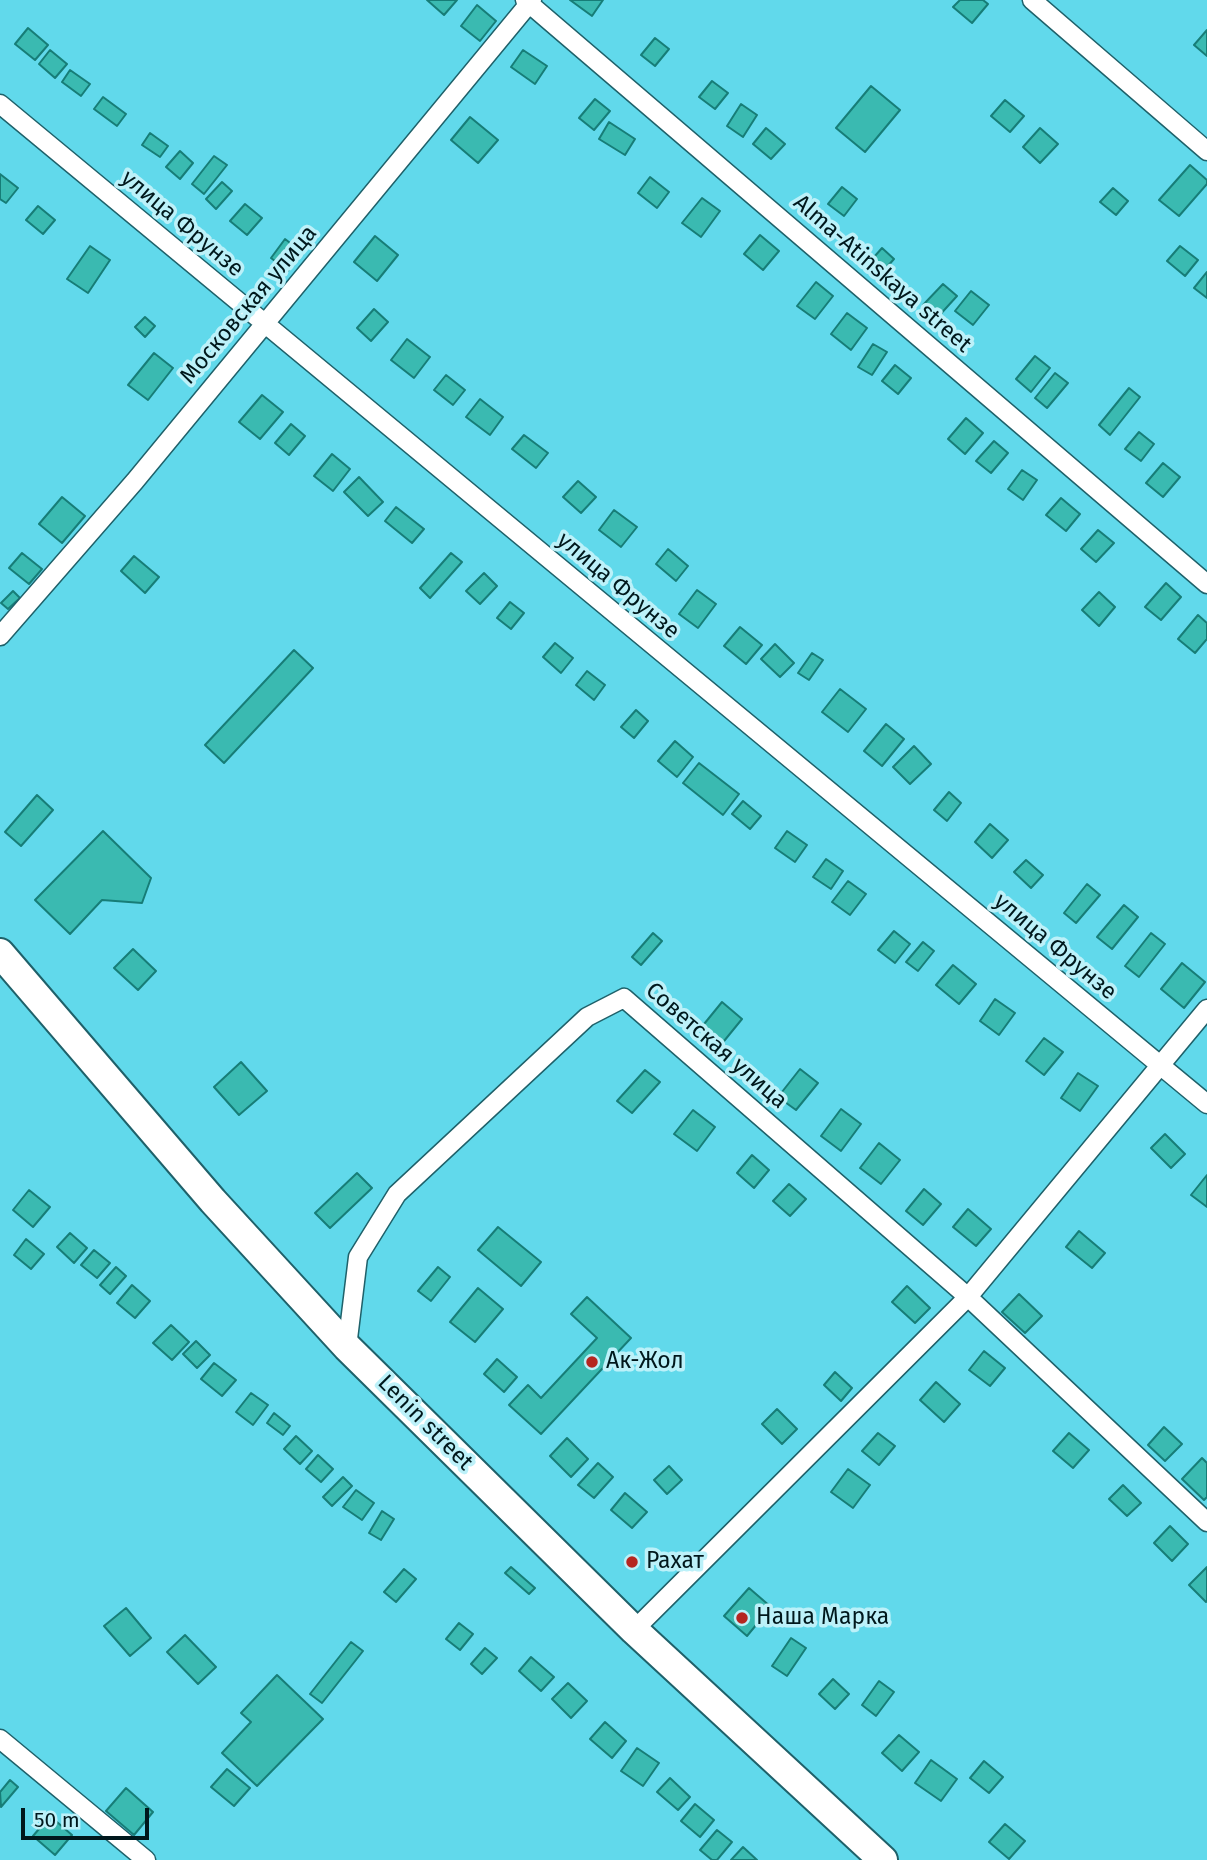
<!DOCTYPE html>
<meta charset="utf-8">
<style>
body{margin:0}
#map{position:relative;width:1207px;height:1860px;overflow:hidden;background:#61d9eb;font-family:"Fira Sans",sans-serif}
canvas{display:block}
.scale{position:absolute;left:21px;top:1808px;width:128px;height:32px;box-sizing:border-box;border:4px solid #00181c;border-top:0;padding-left:9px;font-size:21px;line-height:24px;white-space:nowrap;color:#00181c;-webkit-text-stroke:5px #bcf1f9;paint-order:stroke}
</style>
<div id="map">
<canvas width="1207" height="1860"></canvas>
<div class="scale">50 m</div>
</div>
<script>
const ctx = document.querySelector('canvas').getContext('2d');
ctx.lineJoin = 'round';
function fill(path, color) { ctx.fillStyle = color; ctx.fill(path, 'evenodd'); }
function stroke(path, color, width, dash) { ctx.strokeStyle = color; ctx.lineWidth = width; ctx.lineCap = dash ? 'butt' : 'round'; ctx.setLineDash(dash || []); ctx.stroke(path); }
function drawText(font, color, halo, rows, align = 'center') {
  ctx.font = font + ' "Fira Sans",sans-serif'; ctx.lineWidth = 7; ctx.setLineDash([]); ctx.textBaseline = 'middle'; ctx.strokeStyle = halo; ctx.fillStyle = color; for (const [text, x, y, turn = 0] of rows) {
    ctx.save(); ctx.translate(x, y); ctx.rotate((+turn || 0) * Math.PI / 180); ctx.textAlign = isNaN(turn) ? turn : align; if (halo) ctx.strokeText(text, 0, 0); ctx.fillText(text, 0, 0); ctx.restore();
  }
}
const building = new Path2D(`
 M427,0h30l-13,15z
 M570,0h33l-11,16z
 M960,0h23l5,4 -16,19 -19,-16z
 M477,5l19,16 -16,20 -19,-15z
 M28,28l20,17 -13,15 -20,-16z
 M1207,30v26l-13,-11z
 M655,38l14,11 -14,17 -14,-11z
 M50,50l17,14 -12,14 -16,-14z
 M523,50l24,16 -12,18 -24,-17z
 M70,70l20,14 -9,12 -19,-14z
 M712,81l16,12 -13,16 -16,-12z
 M871,86l29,24 -35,42 -29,-24z
 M103,97l23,17 -9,12 -23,-17z
 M595,99l15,12 -16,19 -15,-12z
 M1005,100l19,16 -14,16 -19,-16z
 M741,104l16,11 -14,22 -16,-11z
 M470,117l28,23 -20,23 -27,-23z
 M609,122l26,17 -10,16 -26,-16z
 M766,128l19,16 -14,15 -18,-15z
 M1040,128l18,16 -18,19 -17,-16z
 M150,133l18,13 -8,11 -18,-12z
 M180,151l13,12 -13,16 -14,-12z
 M214,156l13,9 -23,29 -12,-10z
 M1190,165l17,15v4l-28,32 -20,-16z
 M0,174l18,14 -12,15 -6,-4z
 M650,177l19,15 -12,16 -19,-15z
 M222,182l10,9 -16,18 -10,-10z
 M842,187l15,12 -13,17 -16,-12z
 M1113,188l15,13 -12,14 -16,-13z
 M702,198l18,13 -19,26 -19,-14z
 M245,204l17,14 -15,17 -17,-14z
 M38,206l17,14 -12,14 -17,-14z
 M760,235l19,16 -16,19 -19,-16z
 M375,236l23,19 -21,26 -23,-19z
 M285,239l17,13 -14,19 -17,-13z
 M90,246l20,14 -22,33 -21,-14z
 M1180,246l18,14 -13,16 -18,-15z
 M882,248l12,11 -15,17 -12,-11z
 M1207,272v26l-13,-10z
 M816,282l17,14 -18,23 -18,-13z
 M943,284l14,12 -20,22 -14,-13z
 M971,291l18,14 -16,20 -18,-14z
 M374,309l14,13 -17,19 -14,-13z
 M847,313l20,15 -16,22 -20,-16z
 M145,317l10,9 -10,11 -10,-10z
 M407,339l23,18 -16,21 -23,-18z
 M873,344l14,8 -15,23 -14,-8z
 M154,353l19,15 -25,32 -20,-15z
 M1035,356l15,12 -19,24 -15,-13z
 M895,365l16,13 -13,16 -16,-13z
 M1055,373l13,10 -21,25 -12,-10z
 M446,375l19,15 -12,15 -19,-15z
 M1129,388l11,9 -30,38 -11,-10z
 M262,395l21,17 -23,27 -21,-17z
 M480,399l23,18 -13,18 -24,-18z
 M966,418l17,15 -18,21 -17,-15z
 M291,424l14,12 -16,19 -14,-12z
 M1139,432l15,12 -13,17 -16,-12z
 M524,435l24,18 -12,15 -24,-19z
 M994,441l14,12 -17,20 -15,-12z
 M332,454l18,15 -17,22 -19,-15z
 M1163,463l17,14 -17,20 -17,-14z
 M1022,470l15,10 -14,20 -15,-11z
 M359,477l24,25 -15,14 -24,-24z
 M578,481l18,16 -15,16 -18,-16z
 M62,497l23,19 -23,27 -23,-19z
 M1061,498l19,16 -14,17 -20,-16z
 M396,507l28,22 -12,14 -27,-22z
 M614,510l23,17 -16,20 -22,-17z
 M1098,530l16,13 -18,19 -15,-13z
 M668,549l20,17 -12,15 -20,-17z
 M22,553l20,16 -13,15 -20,-16z
 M451,553l11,9 -32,36 -10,-10z
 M134,556l25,21 -14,16 -24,-22z
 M484,573l13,13 -17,18 -14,-13z
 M1166,583l15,14 -20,23 -16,-13z
 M697,590l19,14 -18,24 -19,-14z
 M13,591l7,7 -12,11 -7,-6z
 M1099,592l16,15 -16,19 -17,-16z
 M510,602l14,11 -13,16 -14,-11z
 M1198,615l9,8v16l-12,14 -17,-14z
 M740,627l22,18 -16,19 -22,-18z
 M555,643l18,15 -12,15 -18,-16z
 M775,644l19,19 -14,14 -19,-18z
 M294,650l19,18 -89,95 -19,-18z
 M812,653l11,7 -14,20 -11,-7z
 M587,671l18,14 -11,15 -18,-15z
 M840,689l26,20 -18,23 -26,-20z
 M636,710l12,11 -14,17 -13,-11z
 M886,724l18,15 -22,27 -18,-15z
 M675,741l18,16 -16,20 -19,-16z
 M914,746l17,18 -21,20 -17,-17z
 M699,763l40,31 -16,21 -40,-32z
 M949,792l12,11 -14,18 -13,-11z
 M37,795l16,15 -32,36 -16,-14z
 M743,801l18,15 -11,13 -18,-15z
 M990,824l18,16 -16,18 -17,-16z
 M103,831l48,47 -9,25 -40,-3 -32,34 -35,-34z
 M787,831l20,14 -12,17 -20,-14z
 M826,859l17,12 -12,18 -18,-12z
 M1026,860l17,15 -12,13 -17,-16z
 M848,881l18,13 -16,21 -18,-13z
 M1087,884l13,11 -24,28 -12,-10z
 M1124,905l14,12 -26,32 -15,-12z
 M894,931l16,13 -15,19 -17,-13z
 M653,933l9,8 -21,24 -9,-8z
 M1151,933l14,11 -26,33 -14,-11z
 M923,942l11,9 -16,20 -12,-9z
 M133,949l23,22 -18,19 -24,-22z
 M1182,963l23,19 -21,26 -23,-19z
 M953,965l23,19 -17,20 -23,-19z
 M995,999l20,14 -16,22 -19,-14z
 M722,1002l20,17 -22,27 -20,-17z
 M1044,1038l19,14 -19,23 -18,-14z
 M241,1062l26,29 -28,24 -25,-28z
 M800,1069l18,14 -22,27 -18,-13z
 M645,1070l15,12 -28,31 -15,-12z
 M1078,1073l20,13 -18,25 -19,-13z
 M841,1109l20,15 -20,27 -20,-15z
 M693,1110l22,17 -18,24 -23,-17z
 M1165,1134l20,20 -14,14 -20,-20z
 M879,1143l21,17 -19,24 -21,-16z
 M752,1155l17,15 -15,18 -17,-15z
 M357,1173l15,15 -42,40 -15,-15z
 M1207,1175v32l-16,-12z
 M789,1184l17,15 -16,17 -17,-15z
 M924,1189l17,15 -18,21 -17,-14z
 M29,1190l21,17 -17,20 -20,-17z
 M968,1209l23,20 -15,17 -23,-19z
 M498,1227l43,35 -20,24 -43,-36z
 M1079,1231l26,22 -13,15 -26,-21z
 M70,1233l17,15 -13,15 -17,-16z
 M26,1239l18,15 -13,15 -17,-14z
 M94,1250l16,13 -13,15 -16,-13z
 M116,1267l10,9 -16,18 -10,-9z
 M438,1267l12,10 -19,24 -13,-10z
 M132,1285l18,16 -15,17 -18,-15z
 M907,1286l23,22 -15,15 -23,-21z
 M478,1288l25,21 -28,33 -25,-20z
 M1019,1294l23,22 -17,17 -23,-21z
 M587,1297l44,41 -90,96 -32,-29 19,-20 13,13 56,-60 -26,-24z
 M171,1325l18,17 -17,18 -19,-17z
 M196,1341l14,14 -13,13 -14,-14z
 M984,1351l21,17 -15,18 -21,-16z
 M497,1359l20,18 -13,15 -20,-18z
 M214,1363l22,17 -14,16 -21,-17z
 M835,1372l17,16 -11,13 -17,-16z
 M936,1382l24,22 -16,18 -24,-22z
 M251,1393l17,12 -15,20 -17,-13z
 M777,1409l20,20 -15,15 -20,-20z
 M274,1413l16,13 -7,9 -16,-12z
 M1164,1427l18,17 -17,17 -17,-16z
 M878,1433l17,13 -16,19 -17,-14z
 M1069,1433l20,17 -16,18 -20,-17z
 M296,1436l16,15 -12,13 -16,-15z
 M567,1438l21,21 -17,18 -21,-21z
 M318,1455l15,14 -12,13 -15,-13z
 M1202,1458l5,5v34l-3,3 -22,-21z
 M598,1463l15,14 -19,21 -16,-13z
 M669,1466l13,14 -15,14 -13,-14z
 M848,1469l22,16 -17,23 -22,-16z
 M343,1477l9,9 -20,20 -9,-9z
 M1123,1485l18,18 -14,13 -18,-17z
 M356,1490l18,13 -12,17 -19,-13z
 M625,1493l22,19 -15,16 -21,-18z
 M382,1511l12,8 -13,21 -12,-7z
 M1170,1526l18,18 -16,17 -18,-18z
 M511,1567l24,21 -6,6 -24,-21z
 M1207,1567v34l-1,1 -17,-17z
 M404,1569l12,10 -20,23 -12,-10z
 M749,1588l22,19 -24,29 -23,-20z
 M126,1608l25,30 -21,18 -26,-30z
 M459,1623l14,11 -13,16 -14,-11z
 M185,1635l31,32 -18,17 -31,-32z
 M791,1638l15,10 -19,28 -15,-10z
 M351,1642l12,9 -41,52 -12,-9z
 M485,1648l12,10 -15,16 -11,-10z
 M531,1657l23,20 -13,14 -22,-20z
 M277,1675l46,44 -66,67 -35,-33 29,-31 -10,-9z
 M833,1679l16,15 -14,15 -16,-15z
 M879,1681l15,11 -18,24 -14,-11z
 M568,1683l19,18 -16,17 -19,-19z
 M605,1722l21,19 -14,17 -22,-19z
 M899,1735l20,17 -17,19 -20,-18z
 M637,1748l22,15 -16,23 -22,-15z
 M931,1760l26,19 -16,22 -26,-18z
 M984,1761l19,16 -14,16 -19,-15z
 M227,1769l23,19 -16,18 -23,-19z
 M670,1778l20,19 -12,13 -21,-18z
 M10,1780l8,7 -17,20 -1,-15z
 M126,1788l27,24 -19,23 -28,-24z
 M695,1804l19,16 -14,17 -19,-16z
 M50,1816l22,19 -17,20 -22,-19z
 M1005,1824l20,17 -16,18 -20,-17z
 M717,1830l15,12 -15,18h-5l-12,-10z
 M743,1847l14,13h-26z`);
const minor = new Path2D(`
 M525,0l682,584
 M1032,0l175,151
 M0,104l1207,1000
 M0,636l135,-155 397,-481
 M347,1347l11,-90 39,-63 190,-177 37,-19 344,299 239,225
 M634,1630l334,-333 239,-288
 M0,1739l146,121`);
const primary = new Path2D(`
 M0,953l213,248 134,146 287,283 249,230`);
const markers = [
 [592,1362,7,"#b52620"],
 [632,1562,7,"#b52620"],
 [742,1618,7,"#b52620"]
];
const streetNames = [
 ["улица Фрунзе",182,224,40],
 ["Alma-Atinskaya street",882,274,41],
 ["Московская улица",249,305,-50],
 ["улица Фрунзе",618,586,40],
 ["улица Фрунзе",1055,947,40],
 ["Советская улица",716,1046,41],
 ["Lenin street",425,1423,45]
];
const poiNames = [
 ["Ак-Жол",606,1362],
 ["Рахат",646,1562],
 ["Наша Марка",756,1618]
];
fill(building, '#3abab1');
stroke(building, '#177d77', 2);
stroke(minor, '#1f616a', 21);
stroke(primary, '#1f616a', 32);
stroke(minor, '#fff', 18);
stroke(primary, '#fff', 28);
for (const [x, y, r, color] of markers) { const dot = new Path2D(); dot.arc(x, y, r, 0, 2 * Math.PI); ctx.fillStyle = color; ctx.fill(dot); stroke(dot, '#bcf1f9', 2.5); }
drawText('23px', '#00181c', '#bcf1f9', streetNames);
drawText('23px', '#00181c', '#bcf1f9', poiNames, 'left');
</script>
